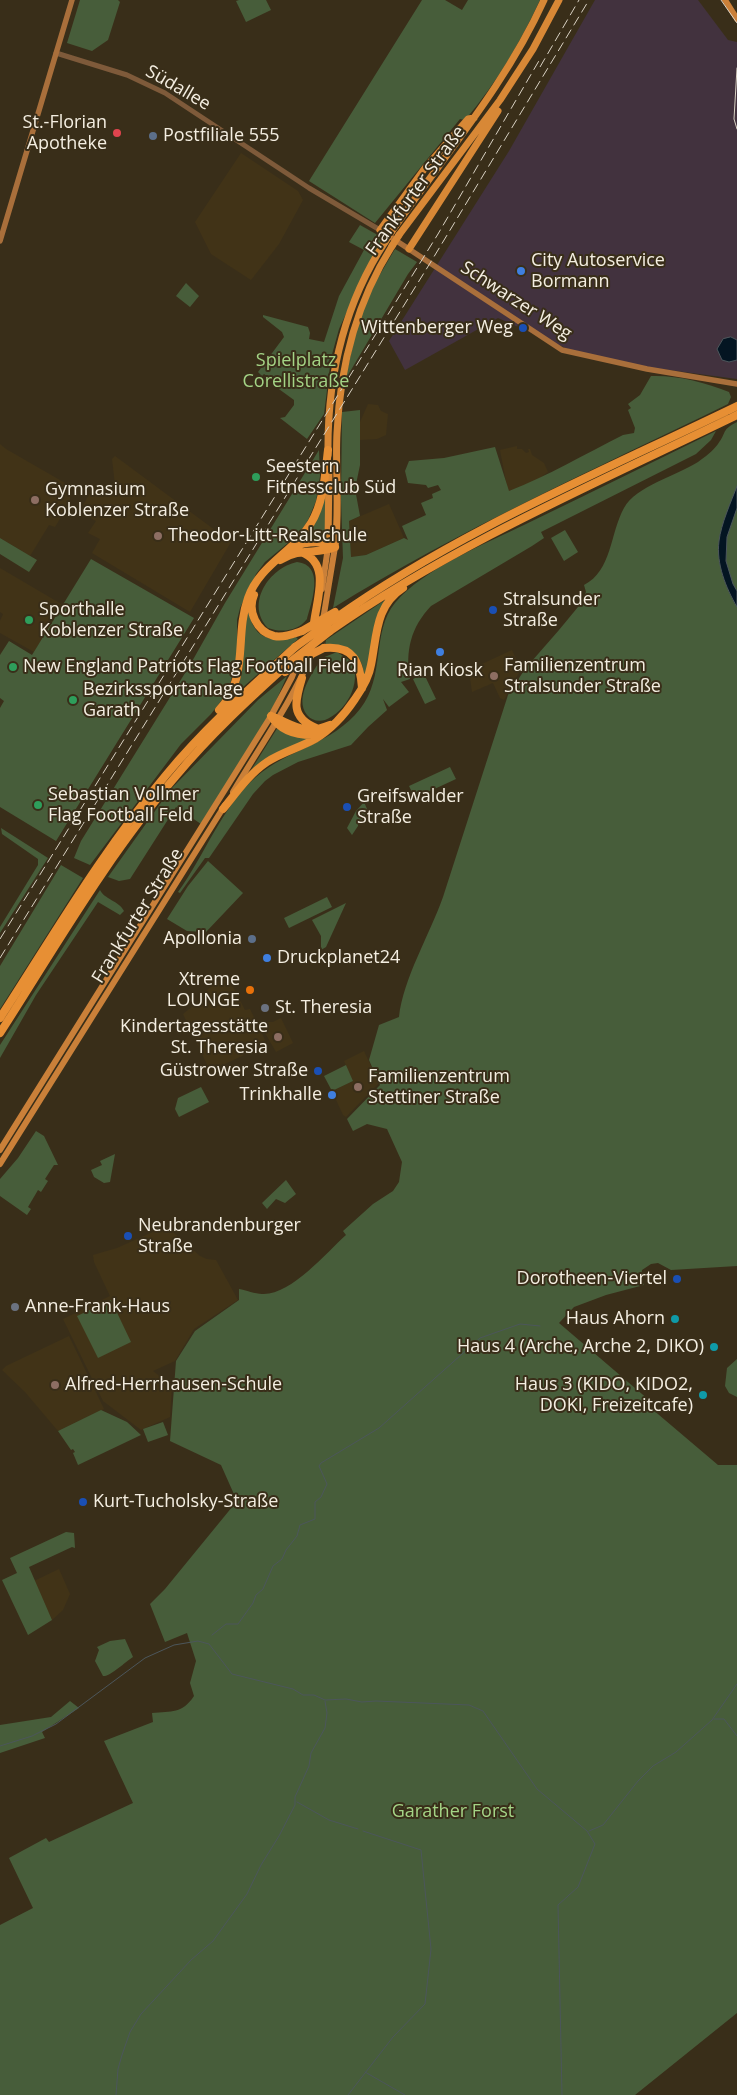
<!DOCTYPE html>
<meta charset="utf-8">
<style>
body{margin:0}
canvas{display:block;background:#392e19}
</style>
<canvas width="737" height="2095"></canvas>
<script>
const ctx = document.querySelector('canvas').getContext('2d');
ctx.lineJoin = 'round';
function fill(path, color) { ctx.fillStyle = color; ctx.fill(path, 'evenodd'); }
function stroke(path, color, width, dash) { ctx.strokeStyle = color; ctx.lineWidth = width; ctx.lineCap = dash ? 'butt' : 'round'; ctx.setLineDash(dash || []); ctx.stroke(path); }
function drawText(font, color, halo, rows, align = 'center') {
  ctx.font = font + ' "Open Sans",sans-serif'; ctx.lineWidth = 4; ctx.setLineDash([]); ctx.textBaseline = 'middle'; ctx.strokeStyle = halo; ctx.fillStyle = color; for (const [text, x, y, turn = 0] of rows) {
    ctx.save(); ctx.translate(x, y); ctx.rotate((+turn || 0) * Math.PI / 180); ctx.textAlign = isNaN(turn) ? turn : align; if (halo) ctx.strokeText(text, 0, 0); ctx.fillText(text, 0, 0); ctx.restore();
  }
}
const built = new Path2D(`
 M241,153l57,38 5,9 -24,44 -28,36 -40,-26 -16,-32z
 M368,404l10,1 3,6 7,3 -2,21 -9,4 -17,1v-18z
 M0,444l6,5 66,38 -3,17 -14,23 -6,-2 -19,31 -30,-18z
 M517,446v3h5l4,4 3,-1 -1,-3h2l2,6 12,8 4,9 -11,8 -29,12 -8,-42z
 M115,456l116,86 -41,70 -98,-59 8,-14 -12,-6 8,-12 -13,-7 3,-5 -4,-2 12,-21 8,5 3,-4 10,-2 -3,-26z
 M389,504l15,34 -38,17 -15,2 -2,-36z
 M0,568l63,37 -29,47 -34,-19v-12l3,-7 -3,-2z
 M512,650l9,20 -7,11 -10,19 -4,-2 -7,-15 -21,9 -3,-22z
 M228,977l17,33 5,-1 15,31 -23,16 -32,15 -27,-57 21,-17 -2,-3 15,-12z
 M281,1018l12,25 -17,9 -15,-26 6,-4h6z
 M364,1051l15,32 -33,34 -3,-2 -11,-24 21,-10 -9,-20z
 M166,1226l34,30 7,3 9,1 22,40 -44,29 -19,32 -22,10 19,15 -2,31 -29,13 -38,-29 -40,-82 47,-23 -16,-34 -1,-7 24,-7z
 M69,1336l35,73 -46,22 -33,-39 -23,-22 4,-4z
 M59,1569l11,25 -7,16 -11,10 -18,-39z`);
const industrial = new Path2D(`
 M595,0h103l30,40 9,2v337l-91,-12 -76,-17 -72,-32 -93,52 -16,-29 120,-190z`);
const green = new Path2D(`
 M80,0h38l2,2 -12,38 -16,11 -25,-8z
 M239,0h27l5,10 -25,12 -10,-21z
 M422,0h23l17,10 6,-10h72c-20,43 -44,84 -75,120l-5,-1 -85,104 -66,-42z
 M360,225l23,13 -17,32 -27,59 -8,29 -7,56 -17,25 -27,-21 5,-1 9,-12v-5l-22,-16 -1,-5 -7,-5 -2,2 -4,-4 26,-35 -2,-5 -19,-15v-2l45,12 2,6 -1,6 15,3 15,-46 25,-46 -15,-8z
 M395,249l22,13 -9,12 -63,106 13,-57 17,-40z
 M186,283l13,13 -9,11 -14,-11z
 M651,376c25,-1 54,6 78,16l2,5 -3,7c-133,65 -269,126 -395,204l10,-50 -2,-58 1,-88 18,-2v55l-5,24 5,27 -11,5 2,36 15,-2 38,-17 4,2 -6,-14 24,-11 -5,-12 12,-5 -1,-4 9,-4 -3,-5 -10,3 -2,-3 -18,-2 -3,-12 4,-10 35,-3 51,-11 14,44c39,-15 76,-37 114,-56l11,-2 1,-5 -7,-18 3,-2 -3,-4 12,-9z
 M737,422v844l-66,4 -13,-7 -7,1 -9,6 -1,8 3,7 -38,10 -32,12 -15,16 90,77 3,9 66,56h19v548l-102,82h-635v-170l33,-17 -24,-50 37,-20 3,4 84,-39 -29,-62 49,-19 -1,-9c20,-2 30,1 42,-17l-4,-13 6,-22 -9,-28 -22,9 -15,-38 15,-15 72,-88 -16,-36 -51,-24 6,-80 19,-30 44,-31v-11c7,1 16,5 23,5 28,2 64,-41 84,-59l-3,-4 30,-27 20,-13 6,-9 3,-20 -15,-33 -20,-5 -14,7 -6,-12 33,-34 -11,-25 10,-35 20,-8c4,-38 31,-83 44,-120l65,-202 17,-26 34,-39 19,-23 8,-15 -2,-7c28,-14 26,-52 40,-77 12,-22 52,-32 74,-46 7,-5 15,-11 20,-18 9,-12 3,-14 19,-22z
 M716,431l-5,9 -15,14 -155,78 3,6 -12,8 -101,60c-20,21 -26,45 -21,73l-9,3 8,10 -20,15 -6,-8 4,11 -19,17 -17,18 -53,17 -25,13 -8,6 -12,13 -44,64h-4l-25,35 -2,-1c27,-37 43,-84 78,-115 32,-28 77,-33 104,-68 26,-33 11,-77 35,-106 28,-34 90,-59 131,-79 64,-31 127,-62 190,-93z
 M319,450l1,26 -4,25 -8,19 -8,13 -35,29 -9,12 -16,34 -3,12v38l-9,34 -17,22 -30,30 -91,121 -16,-7 7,-17 109,-176 35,-62z
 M326,481v60l-30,3 8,-7z
 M565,530l13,22 -14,9 -13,-23z
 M0,538l37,22 -8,12 -29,-18z
 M91,559l103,59 -138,223 -56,-34v-99l4,-7 -4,-3v-43l9,-14 23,14z
 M297,562c28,3 15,39 10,57 -9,12 -25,14 -39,9 -23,-24 1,-60 29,-66z
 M388,598l-25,86c4,-31 -12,-33 -38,-38l1,-6z
 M248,610c2,4 2,10 5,15 8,17 28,16 43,12l2,2 -64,56c12,-24 8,-33 10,-57 0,-9 2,-19 4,-28z
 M337,652l15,10c10,21 -6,50 -27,58 -7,2 -14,0 -18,-5 -13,-17 5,-42 15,-57z
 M424,674l12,25 -11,5 -12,-25z
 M287,676l-16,36 -70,112 -25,-17 -46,72 -11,2 -11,-4 62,-87 88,-90z
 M278,727l34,10 -32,15 -37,31z
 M450,767l6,12 -41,19 -6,-12z
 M364,802l6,14 -12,6v4l-6,9 -5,-7 9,-17z
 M1,828l47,30 -48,75v-6l38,-62v-6l-36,-25z
 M208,861l35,32 -37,39 -19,-1 -20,-12 21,-33z
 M61,865l22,13 -83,131v-43z
 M100,890c4,9 19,11 24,21l-4,4 -22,-13 -62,93 -36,63v-13z
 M327,897l5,10 -43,21 -5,-10z
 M346,903l-20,44 -5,3v-14l-9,-16z
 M346,1065l7,16 -21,10 -8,-15z
 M201,1087l8,15 -30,15 -4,-8 3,-11z
 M36,1131l8,5 14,29h-4l-9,14 3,2 -7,11 -3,-2 -10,17 3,2 -4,6 -27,-19v-17l18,-21z
 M115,1154l-5,28 -6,1 -10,-6 -3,-7 11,-5 -2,-4z
 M286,1180l10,14 -11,9 -9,-4 -9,10 -5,-6z
 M111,1300l20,42 -33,16 -21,-42z
 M737,1359v38l-8,-4 -4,-7 2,-18z
 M101,1410l26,12 14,13 -63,30 -5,-12 2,-1 -2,-3 -2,1 -13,-19z
 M163,1422l5,13 -20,7 -5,-13z
 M66,1532l8,1 1,15 -3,-1 -43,20 23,53 -24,15 -26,-55 15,-7 -7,-15z
 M125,1639l8,18c-8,5 -23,20 -30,19l-8,-15 4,-11 -2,-3 13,-6z
 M70,1701l9,7 -37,24 3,6 -45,15v-28l51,-8z`);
const water = new Path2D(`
 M731,337l6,3v20l-8,2 -7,-2 -5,-11 6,-10z
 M737,486v22l-10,29 -1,24 7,23 4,7v16c-11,-19 -21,-43 -18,-66 2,-17 12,-39 18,-55z`);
const stream = new Path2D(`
 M212,1635l14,-11h12l15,-21 3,-8 7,-6 10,-23 9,-7 4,-9 11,-14 3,-11 15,-6v-17l6,-5 6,-13 -8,-18 2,-3 58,-35 101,-90 40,-14 20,2
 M714,1719h10l13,17
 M0,1746l32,-10 24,-12 89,-66 29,-13 24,-4 11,3 23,30 61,15 10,6h11l11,5 21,-1 16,3 14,-1 93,4 14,6 54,78 50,42 8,13 -17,43 -20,18 4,190
 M297,1802l32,18 29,9
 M589,1831l14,-6 35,-44 15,-15 23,-14 36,-32 25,-36
 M365,2072l40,23
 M116,2095l2,-26 4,-14 8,-23 11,-18 50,-54 22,-19 34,-47 14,-29 18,-29 16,-31v-8l14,-31 2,-13 14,-25 2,-15 -2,-12
 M348,2095l45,-58 32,-33 6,-55 -10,-99 -58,-19`);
const tertiary = new Path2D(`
 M56,53l71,22 38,18 144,95 71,42`);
const secondary = new Path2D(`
 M380,230l182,120 85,19 90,15
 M0,241l72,-241`);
const primary = new Path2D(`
 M725,0l12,19
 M322,589l6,-42
 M323,620l12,-73
 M233,792c27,-46 58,-89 79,-138
 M0,1150l271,-434 21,-39 6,-15
 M0,1164l225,-359`);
const trunk = new Path2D(`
 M380,230l45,-62 43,-49 6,-1
 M392,231c53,-77 113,-145 152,-231
 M399,235l101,-135 33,-51 26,-49
 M409,249l89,-138
 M328,455c-1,-76 15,-149 57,-213
 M328,543l1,-74
 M335,547c5,-38 0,-76 2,-114 3,-67 19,-130 55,-187`);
const motorway = new Path2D(`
 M292,547c14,-5 29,-8 43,0
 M301,552c30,11 16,46 13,71
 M280,560c21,-13 36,-5 55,-13
 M254,595c-7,16 3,37 20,41 10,2 19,-2 28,-5
 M334,619c124,-88 267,-147 403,-213
 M330,631c126,-88 269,-149 407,-216
 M324,648c30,-3 36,14 38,40
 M302,678c-7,23 -12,39 14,50
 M219,710c31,-33 15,-73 29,-112 12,-34 46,-46 63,-75 13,-21 14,-49 17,-73
 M271,716c23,9 33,20 59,9
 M271,716c9,14 24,19 41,19
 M223,809c13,-16 26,-35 44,-47 15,-10 32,-14 48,-23 15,-9 30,-25 40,-40 7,-10 14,-21 16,-34 6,-29 4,-59 32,-77
 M0,1018c53,-82 103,-168 166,-243 39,-47 84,-87 129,-128
 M0,1033c56,-87 108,-178 176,-257 34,-41 73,-77 113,-113`);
const tram = new Path2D(`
 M721,0l16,23
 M737,68l-3,51 3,10`);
const rail = new Path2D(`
 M540,67l39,-67
 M0,939l438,-705 102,-175
 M0,958l432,-698 157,-260`);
const trunkBridge = new Path2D(`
 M385,242l7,-11
 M392,246l7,-11`);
const motorwayBridge = new Path2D(`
 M302,631l33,-19
 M295,647l39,-28
 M289,663l41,-32
 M285,672l21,-15 18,-9`);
const markers = [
 [117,133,5,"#e0444e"],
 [153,136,5,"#5c6f8a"],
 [521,271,5,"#3f7fe0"],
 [523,328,5,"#1a4fb4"],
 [256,477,5,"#2e9e5b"],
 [35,500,5,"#8d6e63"],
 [158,536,5,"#8d6e63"],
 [493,610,5,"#1a4fb4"],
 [29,620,5,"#2e9e5b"],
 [440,652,5,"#3f7fe0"],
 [13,667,5,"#2e9e5b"],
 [494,676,5,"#8d6e63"],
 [73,700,5,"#2e9e5b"],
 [38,805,5,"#2e9e5b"],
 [347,807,5,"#1a4fb4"],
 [252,939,5,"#5c6f8a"],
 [267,958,5,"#3f7fe0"],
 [250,990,5,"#e8710a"],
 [265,1008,5,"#6b7280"],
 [278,1037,5,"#8d6e63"],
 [318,1071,5,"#1a4fb4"],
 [358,1087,5,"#8d6e63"],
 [332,1095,5,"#3f7fe0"],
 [128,1236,5,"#1a4fb4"],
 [677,1279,5,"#1a4fb4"],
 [15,1307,5,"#6b7280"],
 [675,1319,5,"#0f9aa8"],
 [714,1347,5,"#0f9aa8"],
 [55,1385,5,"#8d6e63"],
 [703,1395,5,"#0f9aa8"],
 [83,1502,5,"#1a4fb4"]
];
const streetNames = [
 ["Südallee",178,88,30],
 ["Frankfurter Straße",416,191,-54],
 ["Schwarzer Weg",516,301,33],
 ["Frankfurter Straße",138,916,-58]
];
const poiNames = [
 ["St.-Florian",107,123,"right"],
 ["Apotheke",107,144,"right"],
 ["Postfiliale 555",163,136],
 ["City Autoservice",531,261],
 ["Bormann",531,282],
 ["Wittenberger Weg",513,328,"right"],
 ["Seestern",266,467],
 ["Fitnessclub Süd",266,488],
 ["Gymnasium",45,490],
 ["Koblenzer Straße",45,511],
 ["Theodor-Litt-Realschule",168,536],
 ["Stralsunder",503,600],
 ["Straße",503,621],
 ["Sporthalle",39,610],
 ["Koblenzer Straße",39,631],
 ["Familienzentrum",504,666],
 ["Stralsunder Straße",504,687],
 ["New England Patriots Flag Football Field",23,667],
 ["Rian Kiosk",440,671,"center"],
 ["Bezirkssportanlage",83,690],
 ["Garath",83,711],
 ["Sebastian Vollmer",48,795],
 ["Flag Football Feld",48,816],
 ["Greifswalder",357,797],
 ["Straße",357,818],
 ["Apollonia",242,939,"right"],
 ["Druckplanet24",277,958],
 ["Xtreme",240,980,"right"],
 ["LOUNGE",240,1001,"right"],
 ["St. Theresia",275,1008],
 ["Kindertagesstätte",268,1027,"right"],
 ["St. Theresia",268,1048,"right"],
 ["Güstrower Straße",308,1071,"right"],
 ["Familienzentrum",368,1077],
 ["Stettiner Straße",368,1098],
 ["Trinkhalle",322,1095,"right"],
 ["Neubrandenburger",138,1226],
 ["Straße",138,1247],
 ["Dorotheen-Viertel",667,1279,"right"],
 ["Anne-Frank-Haus",25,1307],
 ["Haus Ahorn",665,1319,"right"],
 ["Haus 4 (Arche, Arche 2, DIKO)",704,1347,"right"],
 ["Alfred-Herrhausen-Schule",65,1385],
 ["Haus 3 (KIDO, KIDO2,",693,1385,"right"],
 ["DOKI, Freizeitcafe)",693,1406,"right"],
 ["Kurt-Tucholsky-Straße",93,1502]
];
const parkNames = [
 ["Spielplatz",296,361],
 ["Corellistraße",296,382],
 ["Garather Forst",453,1812]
];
fill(built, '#413317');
fill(industrial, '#42323e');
fill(green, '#475d3a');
fill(water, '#041522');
stroke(water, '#4c565b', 1);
stroke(stream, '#4c565b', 1);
stroke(tertiary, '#7e5a3a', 5);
stroke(secondary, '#a96f3b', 5.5);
stroke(primary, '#ca8039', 6);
stroke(trunk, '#d88836', 7);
stroke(motorway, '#e78f34', 8);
stroke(tram, '#d8d1c3', 1);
stroke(rail, '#d8d1c3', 1, [10, 5]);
stroke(trunkBridge, '#d88836', 7);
stroke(motorwayBridge, '#e78f34', 8);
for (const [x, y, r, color] of markers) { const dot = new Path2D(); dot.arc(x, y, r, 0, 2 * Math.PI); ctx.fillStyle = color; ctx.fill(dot); stroke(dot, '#392e19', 2); }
drawText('18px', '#f4eee1', '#392e19', streetNames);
drawText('18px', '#f4eee1', '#392e19', poiNames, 'left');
drawText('18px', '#a4d486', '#392e19', parkNames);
</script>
